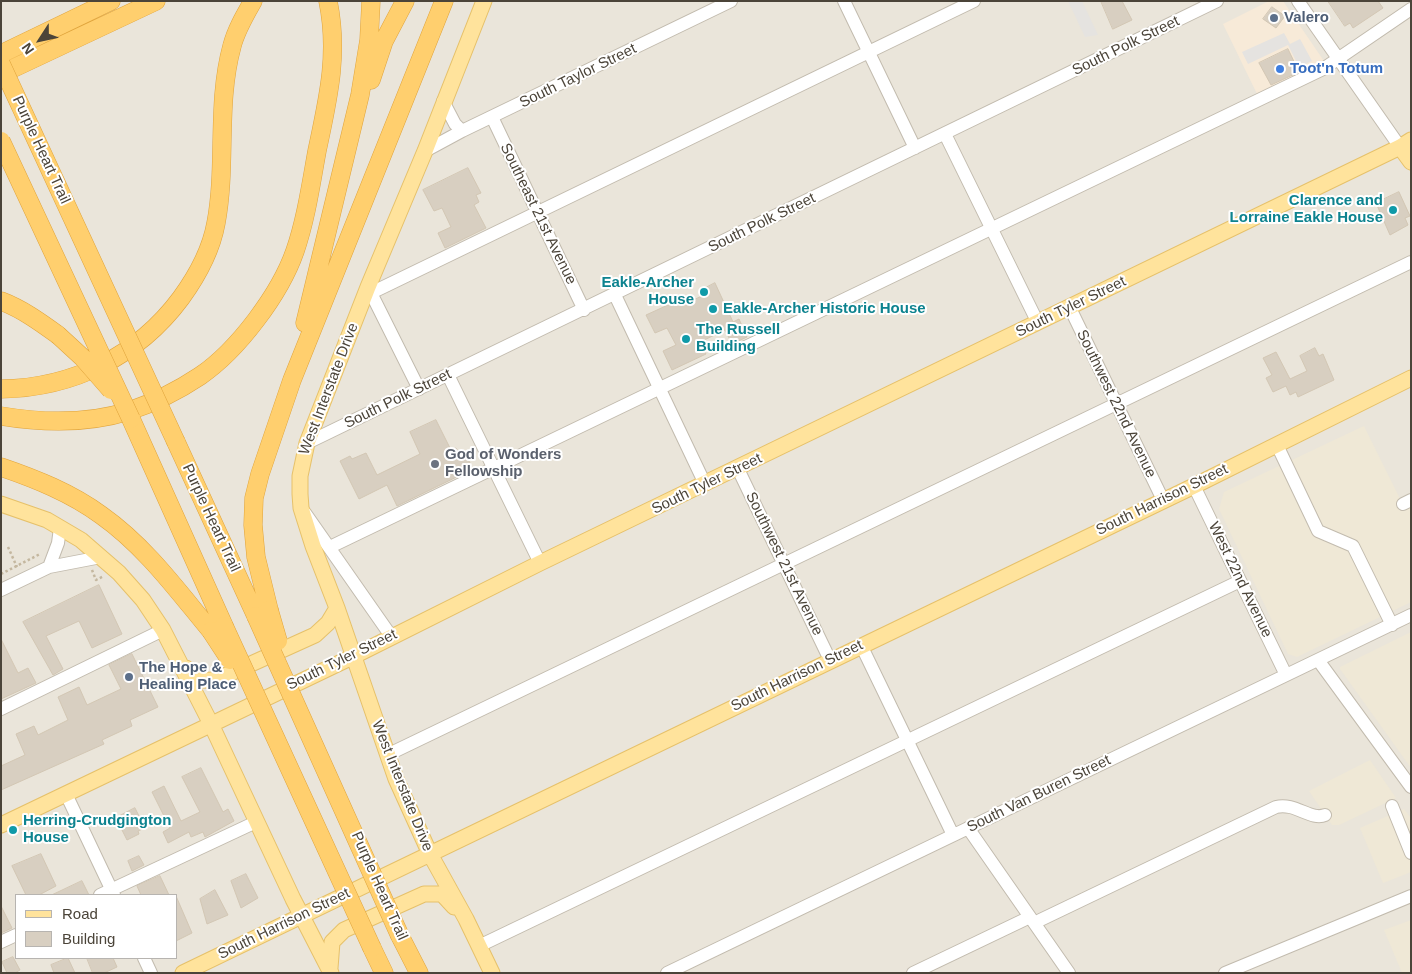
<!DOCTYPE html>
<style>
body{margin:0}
#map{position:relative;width:1412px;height:974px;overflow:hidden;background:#f6f3ec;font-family:Helvetica,sans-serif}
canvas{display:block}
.frame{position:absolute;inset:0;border:2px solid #4b4439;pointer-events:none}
.legend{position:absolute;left:15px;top:894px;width:162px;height:65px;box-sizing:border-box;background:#fff;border:1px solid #b7b4b0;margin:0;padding:6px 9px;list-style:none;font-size:15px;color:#4b4439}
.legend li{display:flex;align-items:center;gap:10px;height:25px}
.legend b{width:25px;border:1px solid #b7b4b0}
.north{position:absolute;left:15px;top:15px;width:50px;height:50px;-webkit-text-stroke:4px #fff;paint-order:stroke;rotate:235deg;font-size:14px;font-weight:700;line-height:20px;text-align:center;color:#4b4439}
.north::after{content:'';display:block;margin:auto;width:18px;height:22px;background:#4b4439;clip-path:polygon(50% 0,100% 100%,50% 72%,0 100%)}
</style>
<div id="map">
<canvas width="1412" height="974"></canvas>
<div class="frame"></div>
<ul class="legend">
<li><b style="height:6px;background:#ffe39c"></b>Road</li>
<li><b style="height:14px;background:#d8cfc1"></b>Building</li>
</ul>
<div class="north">N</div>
</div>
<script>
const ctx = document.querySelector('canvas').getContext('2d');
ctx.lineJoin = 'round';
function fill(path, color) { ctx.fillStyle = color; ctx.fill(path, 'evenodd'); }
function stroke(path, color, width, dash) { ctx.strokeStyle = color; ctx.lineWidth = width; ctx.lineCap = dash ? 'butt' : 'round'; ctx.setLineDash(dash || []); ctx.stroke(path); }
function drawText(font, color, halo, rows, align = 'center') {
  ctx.font = font + ' Helvetica,sans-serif'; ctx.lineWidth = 4; ctx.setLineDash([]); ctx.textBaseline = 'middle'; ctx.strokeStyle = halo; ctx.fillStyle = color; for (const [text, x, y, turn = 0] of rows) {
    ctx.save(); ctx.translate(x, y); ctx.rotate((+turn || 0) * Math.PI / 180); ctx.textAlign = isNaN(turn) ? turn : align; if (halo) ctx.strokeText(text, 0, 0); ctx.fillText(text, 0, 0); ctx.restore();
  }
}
const residential = new Path2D(`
 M1,1h1410v972h-1410zM16,895h160v63h-160z`);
const commercial = new Path2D(`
 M1269,1h14l43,63 -68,32 -35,-72z`);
const education = new Path2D(`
 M1364,426l40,81 7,-3v98l-114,55 -9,-3 -69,-145 5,-17z
 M1411,632v136l-71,-99v-2z
 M1370,760l26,38 -57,27h-7l-23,-34z
 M1404,809l7,9v54l-28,11 -23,-55z
 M1411,920v53h-9l-18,-43z`);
const parking = new Path2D(`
 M1068,1h14l16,34 -13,2z
 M1284,33l6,11 10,-5 12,22 -13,6 -11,-22 -40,19 -6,-12z`);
const building = new Path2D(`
 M1101,1h21l10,19 -19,9z
 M1328,1h50l5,7 -30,20 -3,-5 -5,3z
 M1272,7l13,9 -9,12 -13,-9z
 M1288,49l11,23 -28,13 -12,-22z
 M468,168l13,25 -5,2 3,7 -5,3 12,23 -41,20 -7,-15 13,-6 -9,-19 -8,3 -11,-21z
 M1399,192l11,24 -5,2 3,7 -18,10 -14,-32z
 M715,283l18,39 6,-3 8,18 -15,7 -7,-14 -25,12 6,12 -34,16 -9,-19 13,-6 -9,-17 -12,5 -9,-18 33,-15 3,5 20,-9 -2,-5z
 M1315,348l4,8 4,-2 11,26 -36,17 -2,-5 -6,3 -4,-9 -13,6 -7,-14 6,-3 -9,-17 13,-6 14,27 17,-8 -7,-15z
 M436,420l15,30 5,-2 3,5 5,-2 9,18 -76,37 -10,-21 -28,14 -19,-38 10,-5 2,3 14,-6 11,22 43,-21 -10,-22z
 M99,585l23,49 -30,14 -13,-27 -33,15 17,33 -10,6 -30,-53z
 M1,639l17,34 10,-5 8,15 -35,16z
 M132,654l26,53 -28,13 2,6 -30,14 2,4 -103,46v-24l24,-11 -9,-21 18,-8 4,9 30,-15 -10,-23 21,-10 8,18 34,-16 -12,-24z
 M201,768l22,44 5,-3 6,12 -29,16 -2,-5 -12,5 -2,-5 -21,11 -5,-11 7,-4 -18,-36 12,-6 17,35 19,-9 -18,-35z
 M135,808l10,20 -7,3 1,3 -12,6 -11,-22z
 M41,854l15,32 -17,9h-13l-14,-29z
 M139,856l5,9 -12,6 -4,-10z
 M246,874l12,24 -17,10 -10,-27z
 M160,876l9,19h-28l-4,-9z
 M82,881l7,14h-37z
 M215,890l13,25 -21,9 -7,-25z
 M176,896l16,37 -16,8z
 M1,906l11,22 -11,5z
 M13,957l7,13 -5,3h-8l-5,-11z
 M68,958l7,15h-21l-3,-8z
 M87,958h26l4,9 -13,6h-11z`);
const path = new Path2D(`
 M8,547l9,20
 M92,570l4,10 8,-4
 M1,574l39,-20`);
const minor = new Path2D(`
 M844,1l71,147
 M1298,1l102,146
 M443,101l12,23 7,7
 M492,117l92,193
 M945,134l93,189
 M425,151l37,-20 269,-130
 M368,287l51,102
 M371,293l603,-292
 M615,295l90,189
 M1070,308l93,192
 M448,375l92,188
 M307,443l910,-442
 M1277,445l41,86 35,15 39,79
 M738,469l92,191
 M1194,486l92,189
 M1403,504l8,-4
 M305,513l86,123
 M330,547l993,-478 88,-60
 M49,567l9,-24 2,-15
 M1,590l48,-23 52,-10
 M861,645l92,190
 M1318,660l93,127
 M1,709l162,-79
 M387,755l1024,-493
 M66,794l48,101
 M1392,806l19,47
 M968,828l101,145
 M100,895l156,-73
 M1034,923l242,-116c19,-5 35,14 49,8
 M1,942l15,-7
 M479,946l761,-365
 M144,958l7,15
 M667,973l744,-358
 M913,973l117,-56
 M1225,973l186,-77`);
const major = new Path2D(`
 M484,1l-59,150 -57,136 -61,156 -7,33v18l1,14 12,38 24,62 59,171 34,75 36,65 26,54
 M1400,147l11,15
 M1,504l46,16 34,20 38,33 24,27 20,30 48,94 82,175 38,74
 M186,668c10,12 19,15 34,10l95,-43 13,-12 9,-15
 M1,825l351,-168 188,-94 860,-416 11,-7
 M330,968l2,-26 12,-12 80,-36h18l12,13
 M183,973l1011,-487 217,-108`);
const highway = new Path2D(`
 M1,54l110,-53
 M1,74l155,-73
 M371,80l13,-39 21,-40
 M1,301c21,8 39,21 57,34
 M305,323l55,-228 9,-55 2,-39
 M1,389c72,-1 137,-33 180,-91 16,-22 30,-47 35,-75 11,-58 0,-119 16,-177 4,-16 13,-31 21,-45
 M1,416c42,7 87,8 128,-5 24,-8 50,-21 71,-35 38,-26 80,-82 95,-125 11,-32 16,-67 22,-100 11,-52 22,-97 11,-150
 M131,419l93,207
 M176,442l80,174
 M1,467c35,12 70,26 100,48 44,31 76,75 110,116
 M269,610l-13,-53 -3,-32 1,-27 6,-24 32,-94 152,-379
 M400,936l19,37
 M372,948l12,25`);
const highwayBridge = new Path2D(`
 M1,64l175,378
 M1,141l130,278
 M58,335l25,23 28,32
 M269,610l9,31
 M256,616l144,320
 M224,626l148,322
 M211,631l19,29`);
const markers = [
 [1274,18,5,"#5c6f8a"],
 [1280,69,5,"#3f7fe0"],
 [1393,210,5,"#0f9aa8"],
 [704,292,5,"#0f9aa8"],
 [713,309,5,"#0f9aa8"],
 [686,339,5,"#0f9aa8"],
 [435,464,5,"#6b7280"],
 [129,677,5,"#5c6f8a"],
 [13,830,5,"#0f9aa8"]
];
const serviceNames = [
 ["Valero",1284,18],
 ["The Hope &",139,668],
 ["Healing Place",139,685]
];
const streetNames = [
 ["South Polk Street",1126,46,-26],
 ["South Taylor Street",578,76,-26],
 ["Purple Heart Trail",41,150,65],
 ["Southeast 21st Avenue",538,214,64],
 ["South Polk Street",762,223,-26],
 ["South Tyler Street",1071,307,-26],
 ["West Interstate Drive",329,389,-69],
 ["South Polk Street",398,399,-26],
 ["Southwest 22nd Avenue",1116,404,64],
 ["South Tyler Street",707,484,-26],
 ["South Harrison Street",1162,500,-26],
 ["Purple Heart Trail",211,518,65],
 ["Southwest 21st Avenue",784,564,64],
 ["West 22nd Avenue",1240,580,64],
 ["South Tyler Street",342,660,-26],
 ["South Harrison Street",797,676,-26],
 ["West Interstate Drive",402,786,68],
 ["South Van Buren Street",1039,794,-26],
 ["Purple Heart Trail",379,886,66],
 ["South Harrison Street",284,924,-26]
];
const shopNames = [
 ["Toot'n Totum",1290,69]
];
const cultureNames = [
 ["Clarence and",1383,201,"right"],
 ["Lorraine Eakle House",1383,218,"right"],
 ["Eakle-Archer",694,283,"right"],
 ["House",694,300,"right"],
 ["Eakle-Archer Historic House",723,309],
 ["The Russell",696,330],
 ["Building",696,347],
 ["Herring-Crudgington",23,821],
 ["House",23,838]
];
const worshipNames = [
 ["God of Wonders",445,455],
 ["Fellowship",445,472]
];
fill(residential, '#eae5da');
fill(commercial, '#f7ead8');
fill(education, '#efe8d6');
fill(parking, '#e5e3e0');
fill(building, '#d8cfc1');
stroke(building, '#d3c7b4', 1);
stroke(minor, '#c2bbae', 14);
stroke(major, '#e6c16a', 17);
stroke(highway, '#e0a43c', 19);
stroke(path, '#c4b79f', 2.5, [2.5, 2.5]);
stroke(minor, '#fff', 12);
stroke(major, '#ffe39c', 15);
stroke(highway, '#ffcf6e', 18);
stroke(highwayBridge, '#e0a43c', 19, []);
stroke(highwayBridge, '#ffcf6e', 18);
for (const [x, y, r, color] of markers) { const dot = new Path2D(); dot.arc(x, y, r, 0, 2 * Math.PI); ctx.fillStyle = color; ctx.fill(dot); stroke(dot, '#fff', 2); }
drawText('bold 15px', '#4e5e75', '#fff', serviceNames, 'left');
drawText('15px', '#4b4439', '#fff', streetNames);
drawText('bold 15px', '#366cbe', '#fff', shopNames, 'left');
drawText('bold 15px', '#0d838f', '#fff', cultureNames, 'left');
drawText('bold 15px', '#5b616d', '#fff', worshipNames, 'left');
</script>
